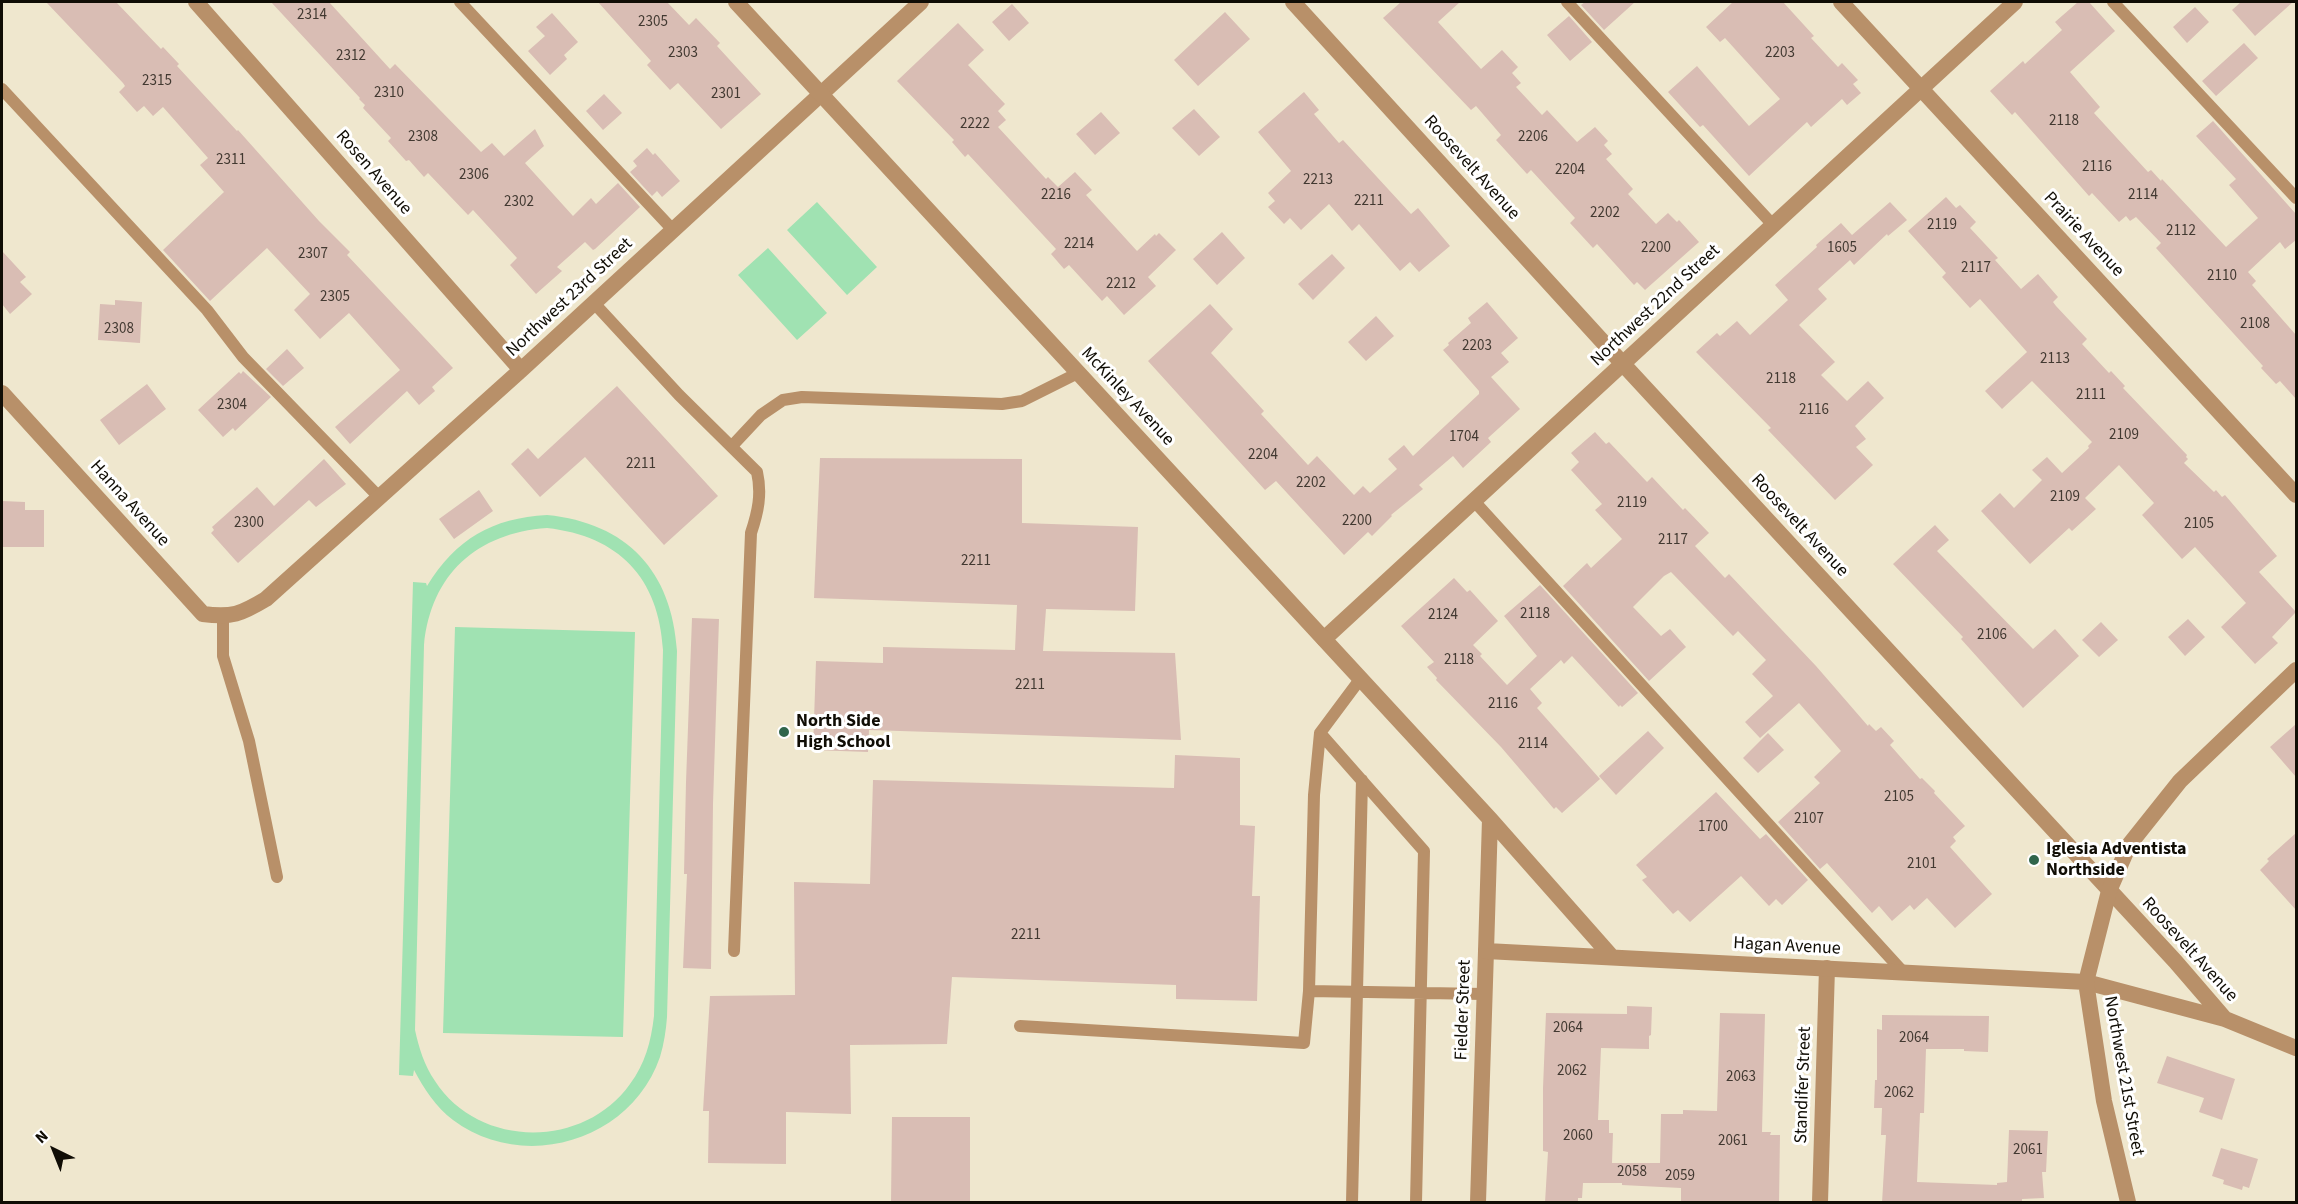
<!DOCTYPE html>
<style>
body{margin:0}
#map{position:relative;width:2298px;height:1204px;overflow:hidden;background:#efe7ce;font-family:"Source Sans 3",sans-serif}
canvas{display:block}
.frame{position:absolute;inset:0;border:3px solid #100d05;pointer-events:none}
.north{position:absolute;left:24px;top:1120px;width:60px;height:60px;-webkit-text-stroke:4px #fff;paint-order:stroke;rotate:317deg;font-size:16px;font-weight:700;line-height:24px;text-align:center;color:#100d05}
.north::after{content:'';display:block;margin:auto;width:21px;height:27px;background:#100d05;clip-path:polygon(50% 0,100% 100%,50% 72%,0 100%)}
</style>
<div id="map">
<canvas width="2298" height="1204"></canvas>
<div class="frame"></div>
<div class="north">N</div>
</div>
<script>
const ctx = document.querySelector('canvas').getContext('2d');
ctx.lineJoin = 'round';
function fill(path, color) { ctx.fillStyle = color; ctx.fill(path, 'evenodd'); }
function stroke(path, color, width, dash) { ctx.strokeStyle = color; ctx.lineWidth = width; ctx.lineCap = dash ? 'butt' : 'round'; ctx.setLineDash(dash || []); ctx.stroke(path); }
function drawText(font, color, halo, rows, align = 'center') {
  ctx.font = font + ' "Source Sans 3",sans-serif'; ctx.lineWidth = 6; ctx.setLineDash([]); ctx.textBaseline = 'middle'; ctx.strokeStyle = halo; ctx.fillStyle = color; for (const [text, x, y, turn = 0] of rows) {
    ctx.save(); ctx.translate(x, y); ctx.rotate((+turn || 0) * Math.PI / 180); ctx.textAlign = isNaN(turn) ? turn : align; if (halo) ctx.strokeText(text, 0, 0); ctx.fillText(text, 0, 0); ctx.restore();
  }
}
const green = new Path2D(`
 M817,202l60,65 -30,28 -60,-65z
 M768,248l59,65 -30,27 -59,-65z
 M547,515c80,8 125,56 130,136l-10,366c-1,13 -3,27 -7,40 -29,84 -136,116 -207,63 -17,-13 -29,-31 -39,-50l-1,6 -14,-1 14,-493 13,1 1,3c29,-47 65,-68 120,-71zM547,528c72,8 112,50 116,122l-9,366c-3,26 -9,48 -24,68 -47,66 -152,64 -195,-3 -11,-16 -16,-33 -20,-51l9,-385c7,-71 53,-112 123,-117z
 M455,627l180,5 -12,405 -180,-4z`);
const building = new Path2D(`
 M46,2h70l45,47 2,-2 16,17 -2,2 60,65 1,-1 81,91 31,31 -3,3 106,113 -21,19 3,4 -16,14 -12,-14 -57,53 -15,-17 65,-57 -51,-57 -29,26 -26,-29 16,-16 -43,-46 -57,53 -47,-51 61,-58 -24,-27 8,-7 -45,-51 -10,9 -9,-10 -7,6 -18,-20 6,-6 -2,-3z
 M271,2h58l61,67 5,-5 86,88 11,-9 12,13 31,-27 9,17 -19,17 48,53 18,-18 5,6 22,-21 22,24 -45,42 -2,1 -8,-8 -28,25 5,4 -26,23 -26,-29 7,-7 -44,-48 -5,5 -40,-42 -4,4 -15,-17 -3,1 -18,-20 3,-3 -28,-30 2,-3 -6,-6 1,-1z
 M598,2h69l22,23 7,-7 24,25 -3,3 44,48 -40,35 -43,-46 -8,7 -23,-25 4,-4z
 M1401,2h59l-22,20 43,47 21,-19 16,17 -6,6 9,10 -5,4 26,28 5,-5 30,32 18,-15 13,14 -4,4 8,9 -6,5 27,30 -5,5 28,30 12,-11 9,9 2,-2 20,22 -54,48 -8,-8 -3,3 -37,-41 -4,4 -23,-25 5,-5 -44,-48 -4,4 -31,-34 5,-5 -25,-29 -5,4 -88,-92z
 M1585,2h50l-31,28 -23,-25z
 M1733,2h50l31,34 -3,2 27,29 4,-4 16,17 -5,4 8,9 -14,12 -5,-6 -31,28 -4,-5 -58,54 -46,-51 -3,2 -32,-35 29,-26 52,60 31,-27 -55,-61 -5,4 -14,-15z
 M2078,2h11l26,29 -45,41 30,35 -6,6 54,59 3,-2 10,11 1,-2 64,68 32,-29 -29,-33 7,-6 -40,-43 17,-15 83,93v26l-11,9 -5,-7 -32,30 8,9 -4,4 44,50v64l-16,-18 -4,3 -15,-16 2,-2 -107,-118 5,-5 -25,-26 -6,4 -4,-5 -7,6 -27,-29 -3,3 -74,-84 -3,3 -22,-24 33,-30 2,3 37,-34 -7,-8z
 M2241,2h52l-38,34 -23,-26z
 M1012,4l17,19 -20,18 -17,-19z
 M2195,7l14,15 -22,21 -14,-16z
 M1225,12l25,27 -52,47 -24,-26z
 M552,13l26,29 -14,13 3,4 -17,16 -22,-24 17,-15 -9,-9z
 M1569,16l23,26 -22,19 -23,-26z
 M958,23l26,27 -16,15 37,39 -7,7 8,9 -8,7 48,52 2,-2 10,10 17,-15 17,18 -6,5 51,56 18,-17 1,2 3,-3 17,17 -28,27 8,9 -32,29 -17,-19 -5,5 -33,-36 -5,4 -13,-15 5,-5 -88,-95 -3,3 -13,-15 2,-2 -57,-59z
 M2244,43l14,15 -42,38 -14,-15z
 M1304,92l15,18 -5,4 25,29 4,-3 68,74 7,-6 32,38 -31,26 -9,-10 -10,9 -41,-47 -7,7 -23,-27 -28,26 -11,-12 -6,6 -16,-17 7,-6 -7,-8 23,-22 -33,-39z
 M604,94l18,19 -19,17 -17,-19z
 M1194,109l26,28 -21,19 -27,-28z
 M1101,112l19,21 -25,22 -19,-21z
 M647,148l6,7 2,-2 25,28 -18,16 -5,-6 -5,5 -22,-24 7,-6 -4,-5z
 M1946,197l10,11 4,-3 16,17 -6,6 28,30 -3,2 26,29 17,-15 20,23 -5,5 3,4 31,33 -5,5 27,29 2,-2 14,15 -2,2 64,67 -1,2 2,2 -4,4 30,29 2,-2 6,7 3,-2 52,61 -18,16 37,40 -24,25 6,6 -23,21 -34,-37 25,-24 -51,-56 -13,12 -40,-44 12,-12 -35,-38 -34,33 11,11 -24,22 -3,-3 -39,36 -49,-53 19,-18 14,15 28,-28 -10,-10 15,-13 15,16 27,-25 -1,-2 4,-4 -60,-61 -30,28 -17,-18 42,-39 -47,-53 -10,9 -28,-31 4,-4 -38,-42z
 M1890,202l17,18 -19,16 -1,-2 -33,31 -4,-5 -32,29 9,10 -28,26 36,37 -14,13 26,26 21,-20 16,17 -29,28 11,13 -10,8 17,18 -38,35 -67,-70 3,-2 -75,-76 21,-19 3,3 17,-15 13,14 38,-35 -13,-15 42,-38 -1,-2 25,-22 11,12z
 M1222,232l23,26 -28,27 -24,-26z
 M2,251l24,26 -6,5 12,12 -22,20 -8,-10z
 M1332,254l13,14 -32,32 -15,-16z
 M115,300l27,2 -2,41 -42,-3 2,-36 15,1z
 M1487,302l31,36 -17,15 8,9 -18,15 29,32 -32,29 3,4 -28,26 -10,-12 -34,29 4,4 -32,26 1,1 -20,20 -4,-4 -24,23 -68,-74 -11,9 -117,-129 62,-57 23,25 -22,24 53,58 -3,3 47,51 9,-9 37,39 9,-9 7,7 27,-24 -9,-10 16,-14 9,11 66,-62v-3l-36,-41 6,-5 -1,-2 23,-20 -3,-5z
 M1376,316l18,20 -28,25 -18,-19z
 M287,349l17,19 -21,18 -17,-17z
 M243,371l28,26 -36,34 -2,-3 -10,9 -25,-27 41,-38 2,2z
 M147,384l19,25 -47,36 -19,-25z
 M617,386l101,110 -54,49 -79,-88 -45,40 -29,-33 17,-16 10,11z
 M1595,432l11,12 3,-2 38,40 5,-5 31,33 2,-2 24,25 -14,13 30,32 4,-4 87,92 52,60 1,-2 7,7 5,-4 13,14 -4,4 30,34 2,-1 13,13 -1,2 31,33 -12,11 3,4 -6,6 42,47 -37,34 -28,-30 -13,12 -4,-5 -18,16 -13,-15 -7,7 -45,-50 -7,6 -42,-47 42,-39 -6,-6 27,-26 -42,-48 -39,35 -15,-16 28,-26 -21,-22 14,-14 -28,-29 -5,5 -62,-64 -7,4 -31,31 28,29 9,-7 16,18 -37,34 -86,-95 24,-23 4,5 31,-29 -27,-29 7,-6 -31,-34 8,-8 -8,-9z
 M820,458l202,1v64l116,4 -3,84 -89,-2 -3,42 132,2 6,87 -312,-10 -1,22 -55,-2 3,-89 67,2v-16l132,3 2,-45 -203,-7z
 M324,459l22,25 -30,23 -7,-7 -71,63 -2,-2 -25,-28 3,-3 -2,-3 45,-40 17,19z
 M479,490l14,21 -39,28 -15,-20z
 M2,501l23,1v8h19v37h-42z
 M1935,525l14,15 -12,11 96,98 22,-20 24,27 -56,52 -62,-69 2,-2 -70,-73z
 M1454,578l13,14 3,-2 28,31 -25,24 9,9 -2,2 27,29 30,-29 -33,-40 36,-31 98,108 -16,14 -2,-2 -1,2 -47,-51 -8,8 -3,-4 -31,29 12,14 -5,5 63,71 -38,34 -6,-6 -2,2 -53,-62 -65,-67 1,-2 -10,-11 7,-5 -33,-36z
 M692,618l27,1 -6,185 -2,165 -28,-1 4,-94h-3l2,-92z
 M2188,619l17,18 -20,19 -17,-19z
 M2101,622l17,18 -19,17 -17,-17z
 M2296,724v53l-26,-30z
 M1648,731l16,17 -48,47 -17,-19z
 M1768,733l16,17 -26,23 -15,-15z
 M1175,755l65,3v67l15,1 -3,70h8l-3,105 -81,-2v-14l-224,-8 -5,67 -97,1 1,69 -65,-2v52l-78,-1 1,-52h-6l7,-115 85,-1 -1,-113 76,2 3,-104 301,8z
 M1716,792l44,47 6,-5 42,46 -26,25 -6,-6 -7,7 -28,-30 -51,46 -12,-12 -5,4 -31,-34 5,-3 -11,-12z
 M2296,833v77l-36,-40 9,-9 -2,-2z
 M1627,1006l25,1 -1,28 -2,1v13l-48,-1 -3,72h11v13h4l-1,30h48l1,-49h22v-4l34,1 3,-98 45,1 -3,118h9l-1,3h10l-1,68h-98v-15l-59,-3v-2h-39l-1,15h-4v5h-33l3,-51 -5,-1v-63l3,-75 81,1z
 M1882,1015l107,1 -1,36 -24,-1v-2h-38l-2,64h-4l-3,69 80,3v-2l10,-1 2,-52 39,1 -2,41h-4l2,26 -22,1v4h-140l4,-68h-5l1,-27h-8l1,-28h2v-51l5,1z
 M2167,1056l68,23 -13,41 -23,-8 5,-14 -47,-15z
 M892,1117h78v86h-79z
 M2221,1148l37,11 -9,29 -6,-2 -1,4 -19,-6 1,-4 -12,-4z`);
const service = new Path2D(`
 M460,2l213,228
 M1567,2l206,223
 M2113,2l183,196
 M2,89l205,221 36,47 136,140
 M594,303l85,92 78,77c5,22 1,40 -6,61l-17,418
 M732,446l29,-31 22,-15 19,-3 200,7 20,-3 56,-28
 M1474,501l430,472
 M223,617v39l26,85 28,136
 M1361,678l-41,55 -6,62 -5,196 175,3
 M1320,733l104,118 -8,351
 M1020,1026l284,17 5,-52
 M1352,1202l10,-422`);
const minor = new Path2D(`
 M196,2l325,368
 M1293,2l330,362 552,597 50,58 71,29
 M1841,2l455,493
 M2,393l201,221c29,4 38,0 63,-15l255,-229 400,-368
 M1324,639l691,-637
 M2086,982l139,37
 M1478,1202l8,-251
 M1820,1202l7,-234`);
const tertiary = new Path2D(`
 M736,2l754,817 122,138
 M1490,819l-4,132 600,31
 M2128,1202l-24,-101 -18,-119 23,-91 20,-46 51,-64 116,-111`);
const markers = [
 [784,732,6,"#30654b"],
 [2034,860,6,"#30654b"]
];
const numberNames = [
 ["2314",312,16],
 ["2305",653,23],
 ["2303",683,54],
 ["2203",1780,54],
 ["2312",351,57],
 ["2315",157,82],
 ["2310",389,94],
 ["2301",726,95],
 ["2118",2064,122],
 ["2222",975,125],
 ["2308",423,138],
 ["2206",1533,138],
 ["2311",231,161],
 ["2116",2097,168],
 ["2204",1570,171],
 ["2306",474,176],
 ["2213",1318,181],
 ["2216",1056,196],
 ["2114",2143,196],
 ["2211",1369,202],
 ["2302",519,203],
 ["2202",1605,214],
 ["2119",1942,226],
 ["2112",2181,232],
 ["2214",1079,245],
 ["2200",1656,249],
 ["1605",1842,249],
 ["2307",313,255],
 ["2117",1976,269],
 ["2110",2222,277],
 ["2212",1121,285],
 ["2305",335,298],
 ["2108",2255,325],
 ["2308",119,330],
 ["2203",1477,347],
 ["2113",2055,360],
 ["2118",1781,380],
 ["2111",2091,396],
 ["2304",232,406],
 ["2116",1814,411],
 ["2109",2124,436],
 ["1704",1464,438],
 ["2204",1263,456],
 ["2211",641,465],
 ["2202",1311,484],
 ["2109",2065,498],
 ["2119",1632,504],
 ["2200",1357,522],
 ["2300",249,524],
 ["2105",2199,525],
 ["2117",1673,541],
 ["2211",976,562],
 ["2118",1535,615],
 ["2124",1443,616],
 ["2106",1992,636],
 ["2118",1459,661],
 ["2211",1030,686],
 ["2116",1503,705],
 ["2114",1533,745],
 ["2105",1899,798],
 ["2107",1809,820],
 ["1700",1713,828],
 ["2101",1922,865],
 ["2211",1026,936],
 ["2064",1568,1029],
 ["2064",1914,1039],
 ["2062",1572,1072],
 ["2063",1741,1078],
 ["2062",1899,1094],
 ["2060",1578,1137],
 ["2061",1733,1142],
 ["2061",2028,1151],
 ["2058",1632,1173],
 ["2059",1680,1177]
];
const streetNames = [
 ["Roosevelt Avenue",1471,168,48],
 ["Rosen Avenue",373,173,49],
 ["Prairie Avenue",2083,235,47],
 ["Northwest 23rd Street",570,298,-43],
 ["Northwest 22nd Street",1656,306,-43],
 ["McKinley Avenue",1127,397,47],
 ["Hanna Avenue",129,504,48],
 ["Roosevelt Avenue",1799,526,47],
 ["Hagan Avenue",1787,947,3],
 ["Roosevelt Avenue",2189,950,48],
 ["Fielder Street",1464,1010,-88],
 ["Northwest 21st Street",2123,1076,80],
 ["Standifer Street",1804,1085,-88]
];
const poiNames = [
 ["North Side",796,722],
 ["High School",796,743],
 ["Iglesia Adventista",2046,850],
 ["Northside",2046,871]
];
fill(green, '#a0e2b2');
fill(building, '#d9bdb4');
stroke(service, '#b89069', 12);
stroke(minor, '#b89069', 16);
stroke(tertiary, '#b89069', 16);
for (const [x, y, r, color] of markers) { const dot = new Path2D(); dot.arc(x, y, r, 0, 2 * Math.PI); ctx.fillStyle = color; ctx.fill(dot); stroke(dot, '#fff', 2); }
drawText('15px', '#423931', null, numberNames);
drawText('18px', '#100d05', '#fff', streetNames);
drawText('bold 18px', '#100d05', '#fff', poiNames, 'left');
</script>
